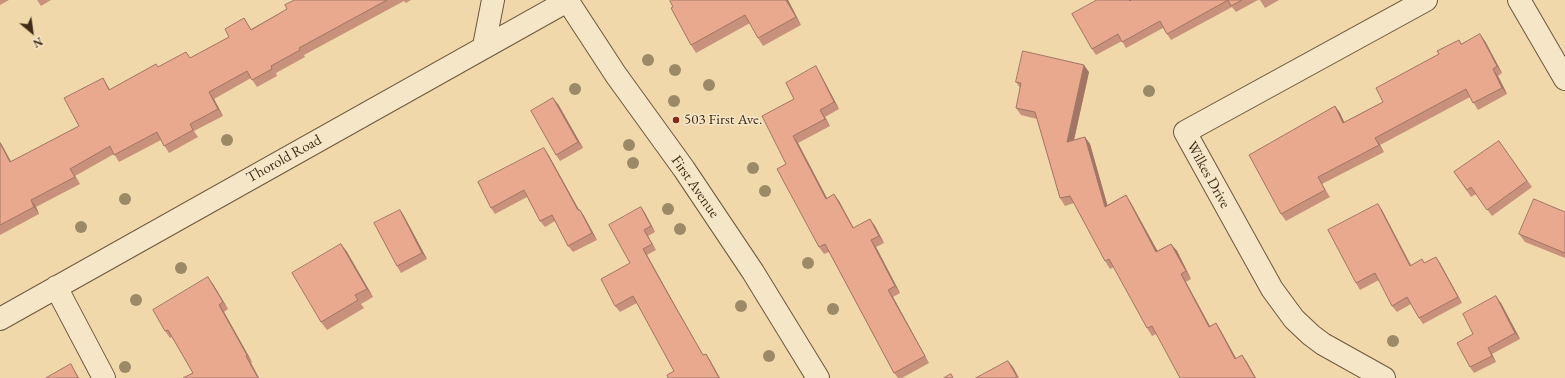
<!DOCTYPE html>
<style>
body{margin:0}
#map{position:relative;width:1565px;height:378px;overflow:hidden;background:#f0d8ab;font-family:"EB Garamond",serif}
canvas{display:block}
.north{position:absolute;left:12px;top:12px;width:40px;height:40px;-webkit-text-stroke:3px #f5e6c8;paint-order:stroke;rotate:151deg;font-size:11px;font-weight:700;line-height:16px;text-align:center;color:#402c17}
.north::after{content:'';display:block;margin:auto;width:14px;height:18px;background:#402c17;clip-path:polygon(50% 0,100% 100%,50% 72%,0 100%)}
</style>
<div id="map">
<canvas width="1565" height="378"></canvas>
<div class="north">N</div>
</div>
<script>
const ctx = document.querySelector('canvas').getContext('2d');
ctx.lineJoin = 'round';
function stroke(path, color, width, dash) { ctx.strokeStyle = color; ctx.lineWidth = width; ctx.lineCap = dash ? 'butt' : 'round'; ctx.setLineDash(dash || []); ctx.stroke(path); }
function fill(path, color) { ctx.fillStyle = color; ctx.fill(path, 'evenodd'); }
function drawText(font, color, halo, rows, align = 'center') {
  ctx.font = font + ' "EB Garamond",serif'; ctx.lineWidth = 3; ctx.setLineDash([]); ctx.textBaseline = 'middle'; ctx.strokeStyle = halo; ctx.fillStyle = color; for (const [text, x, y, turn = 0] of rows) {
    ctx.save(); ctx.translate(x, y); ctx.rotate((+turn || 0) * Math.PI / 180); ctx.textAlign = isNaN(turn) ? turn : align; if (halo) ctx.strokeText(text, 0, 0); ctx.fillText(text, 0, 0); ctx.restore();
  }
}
const minor = new Path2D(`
 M567,0l49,75 68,94 69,103 65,106
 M1519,0l46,79
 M484,46l9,-46
 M56,287l48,91
 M0,319l569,-319
 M1384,378l-61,-34 -12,-9 -17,-16 -22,-30 -87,-157 241,-132`);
const trees = [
 [648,60],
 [675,70],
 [709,85],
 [575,89],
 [1149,91],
 [674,101],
 [227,140],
 [629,145],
 [633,163],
 [753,168],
 [765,191],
 [125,199],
 [668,209],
 [81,227],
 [680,229],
 [808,263],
 [181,268],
 [136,300],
 [741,306],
 [833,309],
 [1393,341],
 [769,356],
 [125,367]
];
const wall = new Path2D(`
 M0,0h9l-9,5z
 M37,0h14l-10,6z
 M295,0h116l-5,3 -2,-2 -100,54 1,2 -29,16 1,3 -20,11 -6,-9 -37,21 9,17 -29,15 4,6 -29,16 -8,-13 -42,22 -5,-8 -39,22 5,8 -44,23 3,7 -39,21v-93l11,20 68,-36 24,-48 7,12 49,-23 32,-9 38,-21 15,-19 7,11 36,-20z
 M788,0l13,25 -38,21 -5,-8 -8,-15 -54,30 -5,-8 -18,-38z
 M1131,0h127l-22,12 -4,-5 -61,33 -8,-12 -37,20 -4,-7 -26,14 -4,-6z
 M1260,0h19l-14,8z
 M1459,40l3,4 23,-3 17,32 -4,3 9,18 -29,16 -8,-13 -90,48 4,7 -62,32 8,13 -44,24 -5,-7 54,-108 5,7 4,9 39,-20 56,-48z
 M1089,72l-15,68 11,-3 5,7 17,61 19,-10 5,8 26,48 14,-7 6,7 14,28 -5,3 24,44 6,-3 5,8 15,27 11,4 -91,-28 -4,2 -5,-8 -33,-61 -4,2 -5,-8 -31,-58 -9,3 -5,-8 -23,-79 -16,-4 -5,-7 4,-20 -4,-6z
 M820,73l19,36 -14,8 5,9 -32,17 29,55 12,3 15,27 16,-9 5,7 9,17 -8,4 24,46 -7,4 36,66 -27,15h-4l-4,-5 -65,-121 -5,2 -5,-7 -33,-83 8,-65z
 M558,104l25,44 -23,13 -4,-6z
 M1499,141l33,46 -40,29 -16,-22 -5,3 -17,-25z
 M548,154l31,56 5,6 13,24 -24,12 -5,-6 -13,-25 -10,6 -5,-6 -13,-24 -32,17 -4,-6z
 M641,207l4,6 10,19 -7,4 8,14 -9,5 25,45 31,55 3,-1 4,6 -36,11 -37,-68 -17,9 -5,-6 15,-43z
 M400,210l4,6 23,43 -26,14 -4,-7z
 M1382,210l29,55 13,-2h16l22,40 -39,21 -4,-6 -8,-14 -14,8 -5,-6 -13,-26 -19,10 -4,-7z
 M1565,212v46l-40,-16 -6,-8z
 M341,244l6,8 26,45 -12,7 3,4 -37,22 -6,-8z
 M213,284l15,25 -4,3 28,50 -1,1 8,15h-76l10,-5 -21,-36 -2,1 -5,-7z
 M1501,303l19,36 -28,15 4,8 -22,11 -4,-6 3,-33z`);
const shadedWall = new Path2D(`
 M786,0h2l13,25 -5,-8z
 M1480,34l5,7 17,32 -5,-7z
 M1084,65l5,7 -17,77 -5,-7z
 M816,66l4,7 19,36 -5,-7z
 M1493,69l5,7 9,18 -5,-6z
 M103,78l4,7 7,12 -5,-7z
 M209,92l5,7 9,17 -5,-7z
 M553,98l5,6 25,44 -5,-6z
 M1335,106l5,7 8,17 -5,-7z
 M820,110l5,7 5,9 -5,-7z
 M793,136l5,7 33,63 -5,-7z
 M1085,137l5,7 20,70 -5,-7z
 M1375,138l5,7 4,7 -5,-7z
 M0,142l2,3 13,24 -5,-7 -10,-19z
 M544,148l4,6 35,63 -5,-7z
 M70,169l5,7 5,8 -5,-7z
 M834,194l5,7 18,34 -4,-7z
 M1126,195l5,8 31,56 -6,-7z
 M31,200l5,7 3,7 -5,-7z
 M1378,204l4,6 32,62 -4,-6z
 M641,207l4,6 10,19 -4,-6z
 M400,210l4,6 23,43 -5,-6z
 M580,210l4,6 13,24 -5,-7z
 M870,219l5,7 9,17 -5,-7z
 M644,230l4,6 8,14 -4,-6z
 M871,240l5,7 24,46 -5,-7z
 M341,244l6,8 26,45 -6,-8z
 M1171,244l6,7 14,28 -5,-8z
 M643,249l4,6 25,45 35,62 -4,-7 -35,-61z
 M1436,257l4,6 22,40 -4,-6z
 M1181,274l5,8 28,52 -5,-7z
 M208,277l5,7 15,25 -5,-7z
 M888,290l5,7 36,66 -4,-7z
 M1496,296l5,7 19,36 -5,-6z
 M219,305l5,7 28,50 -5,-7z
 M1216,323l5,8 19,35 -5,-7z
 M1488,348l4,6 4,8 -4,-6z
 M706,354l4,6 10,18h-1z
 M1242,355l5,7 9,16h-1z
 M246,356l5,7 8,15h-1z
 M1008,361l5,6 6,11h-1l-1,-1z
 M71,364l8,14h-1z`);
const building = new Path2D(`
 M295,0h92l-88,48 1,2 -29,16 1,3 -20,11 -5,-9 -38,21 9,17 -28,15 3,6 -29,16 -7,-14 -43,23 -4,-9 -40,23 5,8 -44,23 3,7 -34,18v-82l10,19 69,-36 -15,-28 39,-20 6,12 47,-26 2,3 28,-15 4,6 39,-21 -4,-8 19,-11 7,12 36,-21 -2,-4z
 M671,0h115l10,17 -38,21 -13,-23 -54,30 -20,-37 2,-1 -3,-6z
 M1097,0h32l1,1 1,-1h111l-11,6 -3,-6 -61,34 -7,-13 -38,21 -4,-8 -26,15 -20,-35z
 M1480,34l17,32 -4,3 9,19 -29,15 -7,-14 -91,49 4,7 -61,32 7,13 -44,24 -32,-59 86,-49 8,17 40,-21 -7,-14 63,-34 -2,-3 22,-11 2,4z
 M1023,51l61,14 -17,77 18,-5 20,70 21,-12 30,57 15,-8 15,27 -5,3 28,53 7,-4 19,36 7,-4 13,23h-75l-28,-52 -5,2 -38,-69 -4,2 -35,-65 -10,2 -25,-86 -19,-4 5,-25 -5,-1z
 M816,66l18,36 -14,8 5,9 -32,17 33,63 8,-5 19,34 17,-9 9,17 -8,4 24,46 -7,4 37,66 -31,17 -69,-129 -6,3 -42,-78 9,-5 -24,-48 32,-17 -8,-16z
 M553,98l25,44 -22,13 -25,-44z
 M1499,141l28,40 -40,29 -16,-23 -4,3 -13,-18z
 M544,148l34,62h2l12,23 -24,13 -16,-31 -12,6 -16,-31 -33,18 -13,-26z
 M1534,199l31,13v41l-46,-19z
 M1378,204l32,62 12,-7 2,4 12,-6 22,40 -39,21 -12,-21 -15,9 -17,-33 -19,10 -28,-53z
 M641,207l10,19 -7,4 8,14 -9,5 25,45 35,61 3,-1 13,24h-51l-1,-3 7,-4 -41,-75 -18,10 -14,-27 29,-16 -21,-38z
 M400,210l22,43 -25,13 -23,-43z
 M341,244l26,45 -12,6 3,5 -37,22 -29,-49z
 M208,277l15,25 -4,3 28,50 -1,1 12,22h-75l10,-5 -25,-43 -3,1 -12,-21z
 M1496,296l19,37 -27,15 4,8 -22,11 -13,-24 16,-9 -10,-20z
 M1008,361l9,16 -3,1h-38z
 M71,364l7,14h-32z
 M951,374l2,4h-9z`);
const markers = [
 [676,120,4,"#8f2418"]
];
const poiNames = [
 ["503 First Ave.",684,120]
];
const streetNames = [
 ["Thorold Road",284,159,-29],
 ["Wilkes Drive",1208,175,61],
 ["First Avenue",695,187,55]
];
stroke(minor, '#6c573c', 24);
stroke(minor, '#f5e6c8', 22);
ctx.fillStyle = '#9c8a67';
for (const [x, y] of trees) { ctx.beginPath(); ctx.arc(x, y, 6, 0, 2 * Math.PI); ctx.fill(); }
fill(wall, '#c8917b');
fill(shadedWall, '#a27664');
fill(building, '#e8a98f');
stroke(building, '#a27664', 1);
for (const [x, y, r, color] of markers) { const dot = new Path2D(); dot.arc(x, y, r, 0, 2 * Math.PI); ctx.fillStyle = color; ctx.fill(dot); stroke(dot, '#f5e6c8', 1.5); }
drawText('15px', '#402c17', '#f5e6c8', poiNames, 'left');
drawText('15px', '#402c17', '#f5e6c8', streetNames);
</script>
